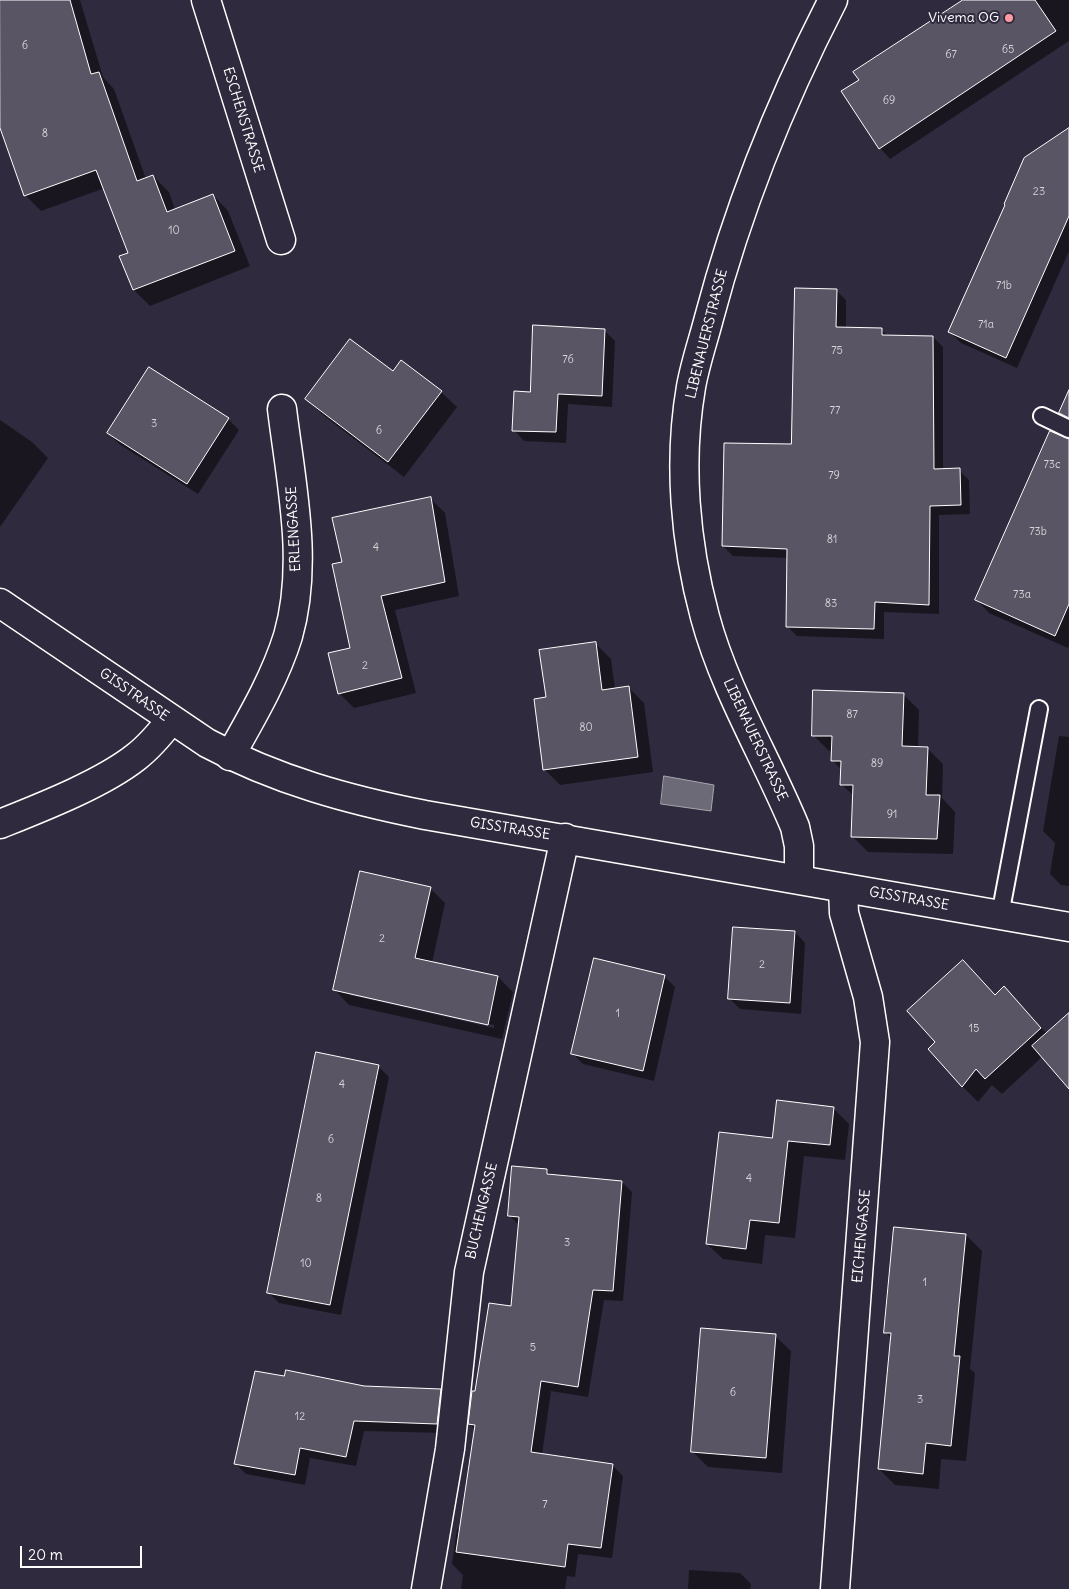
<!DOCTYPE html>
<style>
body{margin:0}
#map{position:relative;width:1069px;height:1589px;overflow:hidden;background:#2f2a3d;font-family:Delius,sans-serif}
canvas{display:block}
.scale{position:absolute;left:20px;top:1546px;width:122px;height:22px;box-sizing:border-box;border:2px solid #fff;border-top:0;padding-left:6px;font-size:15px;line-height:18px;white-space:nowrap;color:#fff;-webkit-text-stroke:4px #2f2a3d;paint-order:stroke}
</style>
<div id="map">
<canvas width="1069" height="1589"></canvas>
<div class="scale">20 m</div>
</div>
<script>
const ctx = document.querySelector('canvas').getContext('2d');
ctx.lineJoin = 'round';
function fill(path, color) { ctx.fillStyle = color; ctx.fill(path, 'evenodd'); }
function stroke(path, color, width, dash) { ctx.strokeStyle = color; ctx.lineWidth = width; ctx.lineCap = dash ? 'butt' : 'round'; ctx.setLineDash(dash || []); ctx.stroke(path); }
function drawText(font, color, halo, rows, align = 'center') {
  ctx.font = font + ' Delius,sans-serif'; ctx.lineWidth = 4; ctx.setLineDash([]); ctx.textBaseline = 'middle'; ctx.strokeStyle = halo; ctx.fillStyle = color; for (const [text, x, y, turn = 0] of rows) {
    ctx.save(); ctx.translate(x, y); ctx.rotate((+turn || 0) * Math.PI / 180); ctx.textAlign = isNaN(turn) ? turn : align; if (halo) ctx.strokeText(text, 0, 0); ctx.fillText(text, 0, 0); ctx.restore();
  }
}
const water = new Path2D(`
 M664,776l50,9 -3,26 -50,-7z`);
const shadow = new Path2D(`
 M0,0h80l23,77 11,12 32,90 7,-3 16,16 6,18 38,-15 15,16 22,55 -100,40 -16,-16 -13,-33 9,-3 -25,-66 -64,23 -16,-16 -25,-71z
 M964,0h105v41l-179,118 -10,-11 -20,-67z
 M1069,130v121l-52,117 -56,-25 -11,-11z
 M836,290l10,10v28l35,1 7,7 45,1 10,10v123h16l10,10 1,34 -31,1v99l-55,-2v27l-87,-3 -10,-10 1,-68 -55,-2 -10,-10 69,-101z
 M604,330l11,11 -3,66 -44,-3 -2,39 -42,-2 -10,-11 17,-37z
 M393,373l48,19 16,15 -53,70 -81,-62 -16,-16z
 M228,419l11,11 -41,64 -79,-50 -11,-11z
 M0,420l32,22 16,16 -48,69z
 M1069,440v205l-1,3 -79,-35 -12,-13z
 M430,498l15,15 14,83 -64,14 21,83 -62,15 -15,-15 12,-44 -7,-86z
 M595,643l16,16 4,30 13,-2 16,16 9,69 -93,13 -16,-16 3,-71z
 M903,694l16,16 -1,38h9l16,16 -1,34 13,14 -2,42 -85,-2 -16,-16 2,-40 -13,-12 1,-14 -10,-10 1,-9h-4l-16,-16z
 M1059,736l10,1v149l-8,-1 -11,-11 5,-31 -12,-12z
 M430,888l15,15 -13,60 66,14 15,15 -11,47 -153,-34 -14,-15zM350,993l144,32v3l-144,-33z
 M795,932l10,11 -4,71 -61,-5 -11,-11z
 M963,961l33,35 23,8 28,30 22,-19v72l-26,-31 -41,38 -10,-9 -14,17 -16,-16 -25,-44z
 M664,976l11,11 -21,94 -71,-17 -11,-11z
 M378,1066l11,11 -48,238 -62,-12 -11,-11z
 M833,1108l16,16 -4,36 -41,-4 -9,82 -30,-3 -3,29 -39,-5 -16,-15 66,-104z
 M546,1170l7,6 69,6 10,10 -9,109 -19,-1 -16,97 -37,-6 -9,64 70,10 11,11 -11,82 -34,-4 -3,23 -8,-1 -2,13h-104l2,-14 -11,-11 5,-35 4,1 14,-100 -5,-6 6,-32 36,-84 8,-82 -10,-10z
 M966,1235l16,16 -12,118 5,4 -9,88 -25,-2 -2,30 -44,-4 -16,-16 13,-130 -7,-7z
 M775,1336l16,15 -9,122 -74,-6 -16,-16z
 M285,1377l79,10 76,3 10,11 -3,32 -83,-2 -8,35 -46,-8 -5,27 -59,-11 -10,-10z
 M689,1570l51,3 11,11 -1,5h-62z`);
const building = new Path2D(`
 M0,0h70l21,74 8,-2 38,109 16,-6 14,37 46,-18 22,57 -102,39 -14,-34 9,-3 -32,-83 -72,26 -24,-68z
 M963,0h72l21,31 -177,118 -38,-58 18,-11 -6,-8z
 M1069,128v88l-63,142 -58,-26 57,-127 -1,-1 20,-46z
 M795,288l42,1 -1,38 46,1v7l51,1 1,133 26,-1 1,37 -31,1 -1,99 -54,-3 -1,27 -88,-2 1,-78 -65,-3 2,-103 67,1z
 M533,325l72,4 -3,67 -44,-2 -2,38 -44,-1 2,-40 16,1z
 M350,339l43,32 8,-11 41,31 -54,71 -83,-63z
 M149,367l80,51 -42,66 -80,-51z
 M1069,390v28l-10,-5z
 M1050,431l19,8v165l-14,32 -80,-36z
 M431,497l14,85 -64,14 21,82 -64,16 -10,-41 22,-5 -18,-84 10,-2 -10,-44z
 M596,642l6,48 27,-4 9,71 -95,13 -9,-71 12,-2 -7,-47z
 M813,690l91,3 -2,53 26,1 -2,48h14l-3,44 -86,-2 2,-52h-13l1,-24h-10l1,-25h-20z
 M360,871l71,16 -16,71 83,18 -10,49 -155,-35z
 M733,927l62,4 -5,72 -62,-4z
 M594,958l71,17 -22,96 -72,-17z
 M963,960l32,35 9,-9 37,42 -56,51 -9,-10 -14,18 -34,-38 7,-7 -28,-31z
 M1069,1013v76l-37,-43z
 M316,1052l63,13 -49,240 -63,-12z
 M777,1100l57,7 -4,38 -42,-4 -9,82 -29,-3 -4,29 -40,-5 13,-112 53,6z
 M512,1166l35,3v5l75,7 -9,110 -20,-1 -15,97 -37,-6 -10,71 82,12 -12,84 -33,-4 -3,23 -109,-15 19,-127 -7,-1 4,-33h3l14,-88 22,3 8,-89 -11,-1z
 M894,1227l72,7 -12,122h6l-9,90 -25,-3 -3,31 -45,-5 13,-136h-7z
 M701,1328l75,6 -10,124 -75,-6z
 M286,1370l78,16 77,3 -4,35 -83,-3 -8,36 -46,-9 -5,27 -61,-11 21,-93 29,5z`);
const service = new Path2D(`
 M1042,416l27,13
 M1000,915l39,-206`);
const minor = new Path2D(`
 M206,0l75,240
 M230,756c22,-39 45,-78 58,-120 21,-73 3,-153 -6,-227
 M0,824c40,-16 102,-40 136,-67 13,-10 24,-23 35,-37
 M799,879v-33l-4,-19c-29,-70 -70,-136 -90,-210 -20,-74 -27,-155 -14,-230 4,-23 12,-46 18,-69 29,-110 72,-217 124,-318
 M426,1589l24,-140 19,-177 96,-434
 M835,1589l40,-547 -7,-45 -24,-84 -1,-25`);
const tertiary = new Path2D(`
 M0,603l207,140c69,37 142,57 218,72l644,112`);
const markers = [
 [1009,18,5,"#ff9aa2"]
];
const numberNames = [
 ["6",25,46],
 ["65",1008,50],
 ["67",951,55],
 ["69",889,101],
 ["8",45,134],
 ["23",1039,192],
 ["10",174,231],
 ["71b",1004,286],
 ["71a",986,325],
 ["75",837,351],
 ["76",568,360],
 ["77",835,411],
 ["3",154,424],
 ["6",379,431],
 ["73c",1052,465],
 ["79",834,476],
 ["73b",1038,532],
 ["81",832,540],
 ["4",376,548],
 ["73a",1022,595],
 ["83",831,604],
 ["2",365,666],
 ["87",852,715],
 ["80",586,728],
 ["89",877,764],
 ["91",892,815],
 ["2",382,939],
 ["2",762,965],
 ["1",618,1014],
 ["15",974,1029],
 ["4",342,1085],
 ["6",331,1140],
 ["4",749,1179],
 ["8",319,1199],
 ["3",567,1243],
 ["10",306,1264],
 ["1",925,1283],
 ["5",533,1348],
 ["6",733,1393],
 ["3",920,1400],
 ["12",300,1417],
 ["7",545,1505]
];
const poiNames = [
 ["Vivema OG",999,18]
];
const streetNames = [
 ["ESCHENSTRASSE",243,120,73],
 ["LIBENAUERSTRASSE",707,334,-76],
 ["ERLENGASSE",294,529,-93],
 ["GISSTRASSE",134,695,35],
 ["LIBENAUERSTRASSE",755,740,65],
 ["GISSTRASSE",510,829,9],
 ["GISSTRASSE",909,899,10],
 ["BUCHENGASSE",482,1211,-77],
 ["EICHENGASSE",862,1236,-85]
];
fill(water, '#6d6a77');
stroke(water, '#a7a6ad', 1);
fill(shadow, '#0007');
fill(building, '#595564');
stroke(building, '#fff', 1);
stroke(service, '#fff', 20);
stroke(minor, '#fff', 31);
stroke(tertiary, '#fff', 31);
stroke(service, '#2f2a3d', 16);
stroke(minor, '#2f2a3d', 28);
stroke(tertiary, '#2f2a3d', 28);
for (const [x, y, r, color] of markers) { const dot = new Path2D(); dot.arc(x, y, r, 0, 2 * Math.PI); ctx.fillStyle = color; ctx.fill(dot); stroke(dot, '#2f2a3d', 2); }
drawText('11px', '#d6d4d8', null, numberNames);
drawText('14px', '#fff', '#2f2a3d', poiNames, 'right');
drawText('14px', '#fff', '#2f2a3d', streetNames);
</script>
